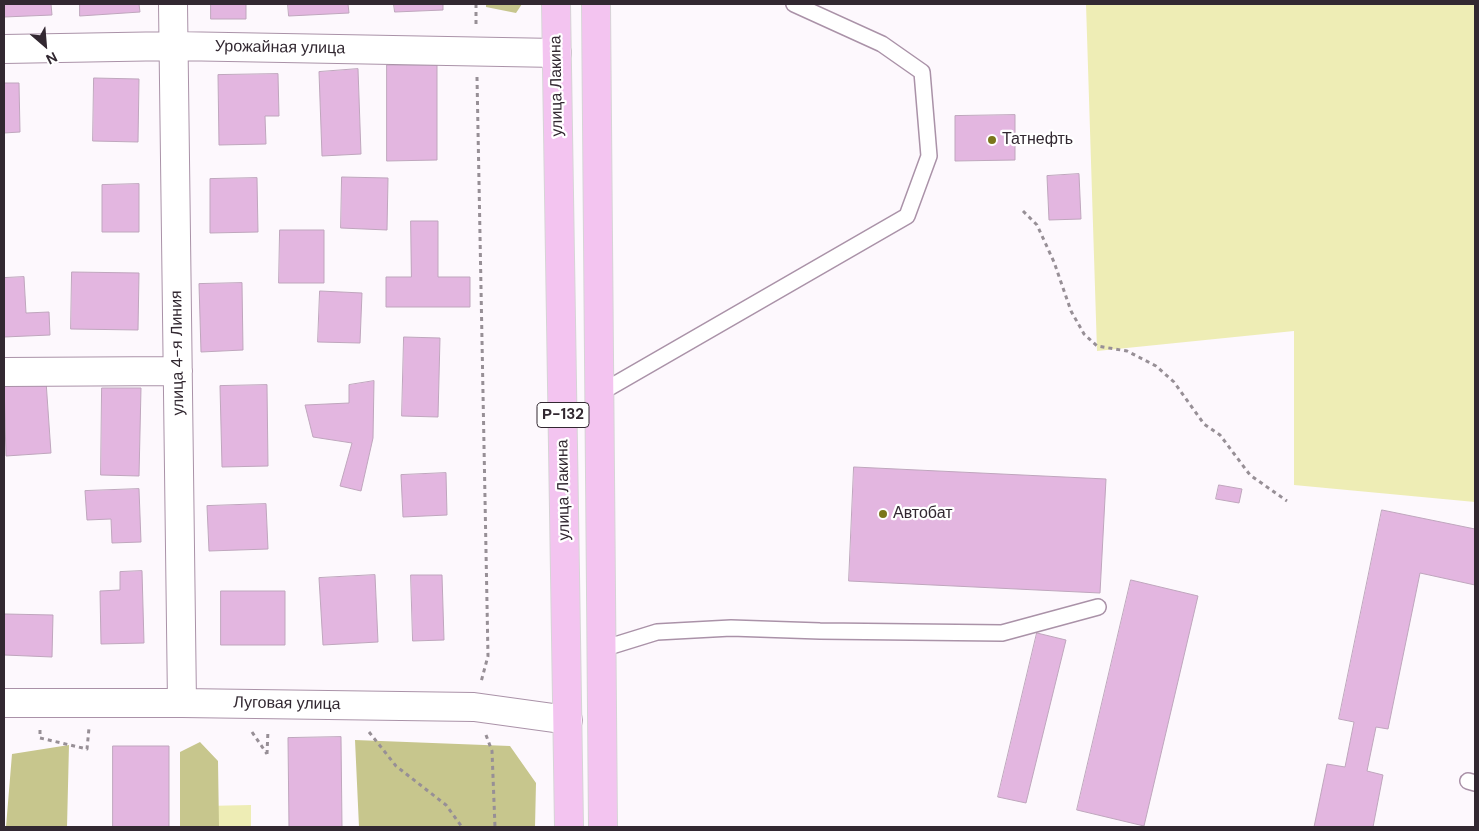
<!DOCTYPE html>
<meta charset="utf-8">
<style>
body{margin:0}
#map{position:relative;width:1479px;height:831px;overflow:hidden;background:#fdf8fd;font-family:"DM Sans",sans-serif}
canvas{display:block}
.frame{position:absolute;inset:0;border:5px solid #322831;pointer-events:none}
.north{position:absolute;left:20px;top:20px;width:50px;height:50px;-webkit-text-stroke:4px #fff;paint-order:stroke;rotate:153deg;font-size:14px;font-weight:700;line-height:20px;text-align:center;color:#322831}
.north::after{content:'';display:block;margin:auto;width:18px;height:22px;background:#322831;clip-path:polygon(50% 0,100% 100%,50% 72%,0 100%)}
</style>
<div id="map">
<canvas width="1479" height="831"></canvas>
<div class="frame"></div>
<div class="north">N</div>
</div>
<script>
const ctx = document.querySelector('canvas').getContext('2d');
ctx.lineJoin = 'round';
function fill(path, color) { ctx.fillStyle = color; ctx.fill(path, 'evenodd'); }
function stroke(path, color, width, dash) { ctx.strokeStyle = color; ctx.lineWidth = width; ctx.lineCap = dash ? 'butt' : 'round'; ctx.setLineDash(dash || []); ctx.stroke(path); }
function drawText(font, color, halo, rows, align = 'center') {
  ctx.font = font + ' "DM Sans",sans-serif'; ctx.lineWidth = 4.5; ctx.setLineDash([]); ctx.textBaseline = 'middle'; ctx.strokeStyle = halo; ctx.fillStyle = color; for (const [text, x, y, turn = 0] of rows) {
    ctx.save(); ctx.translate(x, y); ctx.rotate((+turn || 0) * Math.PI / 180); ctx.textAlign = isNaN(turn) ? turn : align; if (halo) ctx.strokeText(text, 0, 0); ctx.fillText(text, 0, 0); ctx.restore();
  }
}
const green = new Path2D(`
 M1086,4h389v498l-181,-17v-154l-197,20z
 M251,805v22h-46v-21z`);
const forest = new Path2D(`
 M486,4h36l-6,9 -30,-6z
 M355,740l155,6 26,37 -1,44h-176z
 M200,742l18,19 1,66h-39v-75z
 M69,745l-2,82h-61l6,-73z`);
const building = new Path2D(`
 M4,4h47l1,11 -48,2z
 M80,4h59l1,8 -60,4z
 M211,4h35v15h-35z
 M288,4h60l1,9 -60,3z
 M394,4h49v6l-48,2z
 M387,65h50v95l-50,1z
 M358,69l3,85 -39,2 -3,-84z
 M278,74l1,42h-14l1,28 -47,1 -1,-70z
 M94,78l45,1 -1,63 -45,-1z
 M4,83h15l1,49 -16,1z
 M1015,115v45l-60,1v-45z
 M1079,174l2,45 -32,1 -2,-44z
 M342,177l46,1 -1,52 -46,-2z
 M257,178l1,54 -48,1v-54z
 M139,184v48h-37v-47z
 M411,221h27v56h32v30h-84v-30h25z
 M280,230h44v53h-45z
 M72,272l67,1 -1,57 -67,-1z
 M24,277l2,36 23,-1 1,23 -46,2v-59z
 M242,283l1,67 -42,2 -2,-68z
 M320,291l42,2 -2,50 -42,-1z
 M404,337l36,1 -2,79 -36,-1z
 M46,381l5,72 -45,3 -2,-72z
 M374,381l-1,57 -12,53 -21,-5 12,-43 -39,-6 -8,-32 44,-2v-18z
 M267,385l1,81 -46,1 -2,-81z
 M102,388h39l-2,88 -38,-1z
 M854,467l252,12 -6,114 -251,-12z
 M446,473l1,42 -44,2 -2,-42z
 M1219,485l23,4 -3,14 -23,-4z
 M139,489l2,53 -29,1 -1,-24 -24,1 -2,-29z
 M266,504l2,45 -59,2 -2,-45z
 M1382,510l93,19v56l-55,-12 -32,156 -12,-2 -9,44 16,4 -10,52h-59l13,-63 18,3 9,-45 -15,-3z
 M142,571l2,72 -43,1 -1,-53 20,-1v-18z
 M375,575l3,67 -55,3 -4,-67z
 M411,575h31l2,65 -31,1z
 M1131,580l67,16 -54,230 -67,-16z
 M221,591h64v54h-64z
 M5,614l48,1 -1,42 -48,-2z
 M1037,633l29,7 -40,163 -28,-6z
 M341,737l1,90h-53l-1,-89z
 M113,746h56v81h-56z`);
const path = new Path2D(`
 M476,4v22
 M477,77l11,579 -7,26
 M1023,211l14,14 17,37 17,49 13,23 13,12 30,5 29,15 18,16 30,42 16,11 30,40 37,26
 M40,730v8l47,11 2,-21
 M252,732l15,22
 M369,732l27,34 50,39 16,22
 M486,735l6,16 3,76
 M267,754l1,-24`);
const service = new Path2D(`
 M600,393l307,-177 22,-60 -7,-84 -40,-28 -88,-40
 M602,649l55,-17 74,-4 89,3 182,2 96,-26
 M1468,781l7,2`);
const minor = new Path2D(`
 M173,4l9,699
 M4,49l170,-3 383,7
 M4,372l174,-1
 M4,703h178l292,4 94,13`);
const trunk = new Path2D(`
 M556,4l13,823
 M596,4l7,823`);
const markers = [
 [992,140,5,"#7a761b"],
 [883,514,5,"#7a761b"]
];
const shields = [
 [563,415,52]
];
const shieldNames = [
 ["Р-132",563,415]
];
const streetNames = [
 ["Урожайная улица",280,48,1],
 ["улица Лакина",557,86,-91],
 ["улица 4-я Линия",178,353,-91],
 ["улица Лакина",564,490,-91],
 ["Луговая улица",287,704,1]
];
const poiNames = [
 ["Татнефть",1002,140],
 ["Автобат",893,514]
];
fill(green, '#eeedb5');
fill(forest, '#c7c68d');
fill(building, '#e3b6e0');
stroke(building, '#bfa6bd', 1);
stroke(service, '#aa92a8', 18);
stroke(minor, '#aa92a8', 30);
stroke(trunk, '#d6d4d6', 30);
stroke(path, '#978f96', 3, [4, 4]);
stroke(service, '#fff', 15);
stroke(minor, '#fff', 28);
stroke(trunk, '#f3c4f0', 28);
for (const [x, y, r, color] of markers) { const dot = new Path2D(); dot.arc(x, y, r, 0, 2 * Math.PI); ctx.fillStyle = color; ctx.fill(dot); stroke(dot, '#fff', 2); }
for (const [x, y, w] of shields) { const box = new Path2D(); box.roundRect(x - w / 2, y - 12.5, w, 25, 4); ctx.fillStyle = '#fff'; ctx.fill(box); stroke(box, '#322831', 1); }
drawText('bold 15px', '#322831', null, shieldNames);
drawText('16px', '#322831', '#fff', streetNames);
drawText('16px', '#322831', '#fff', poiNames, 'left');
</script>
